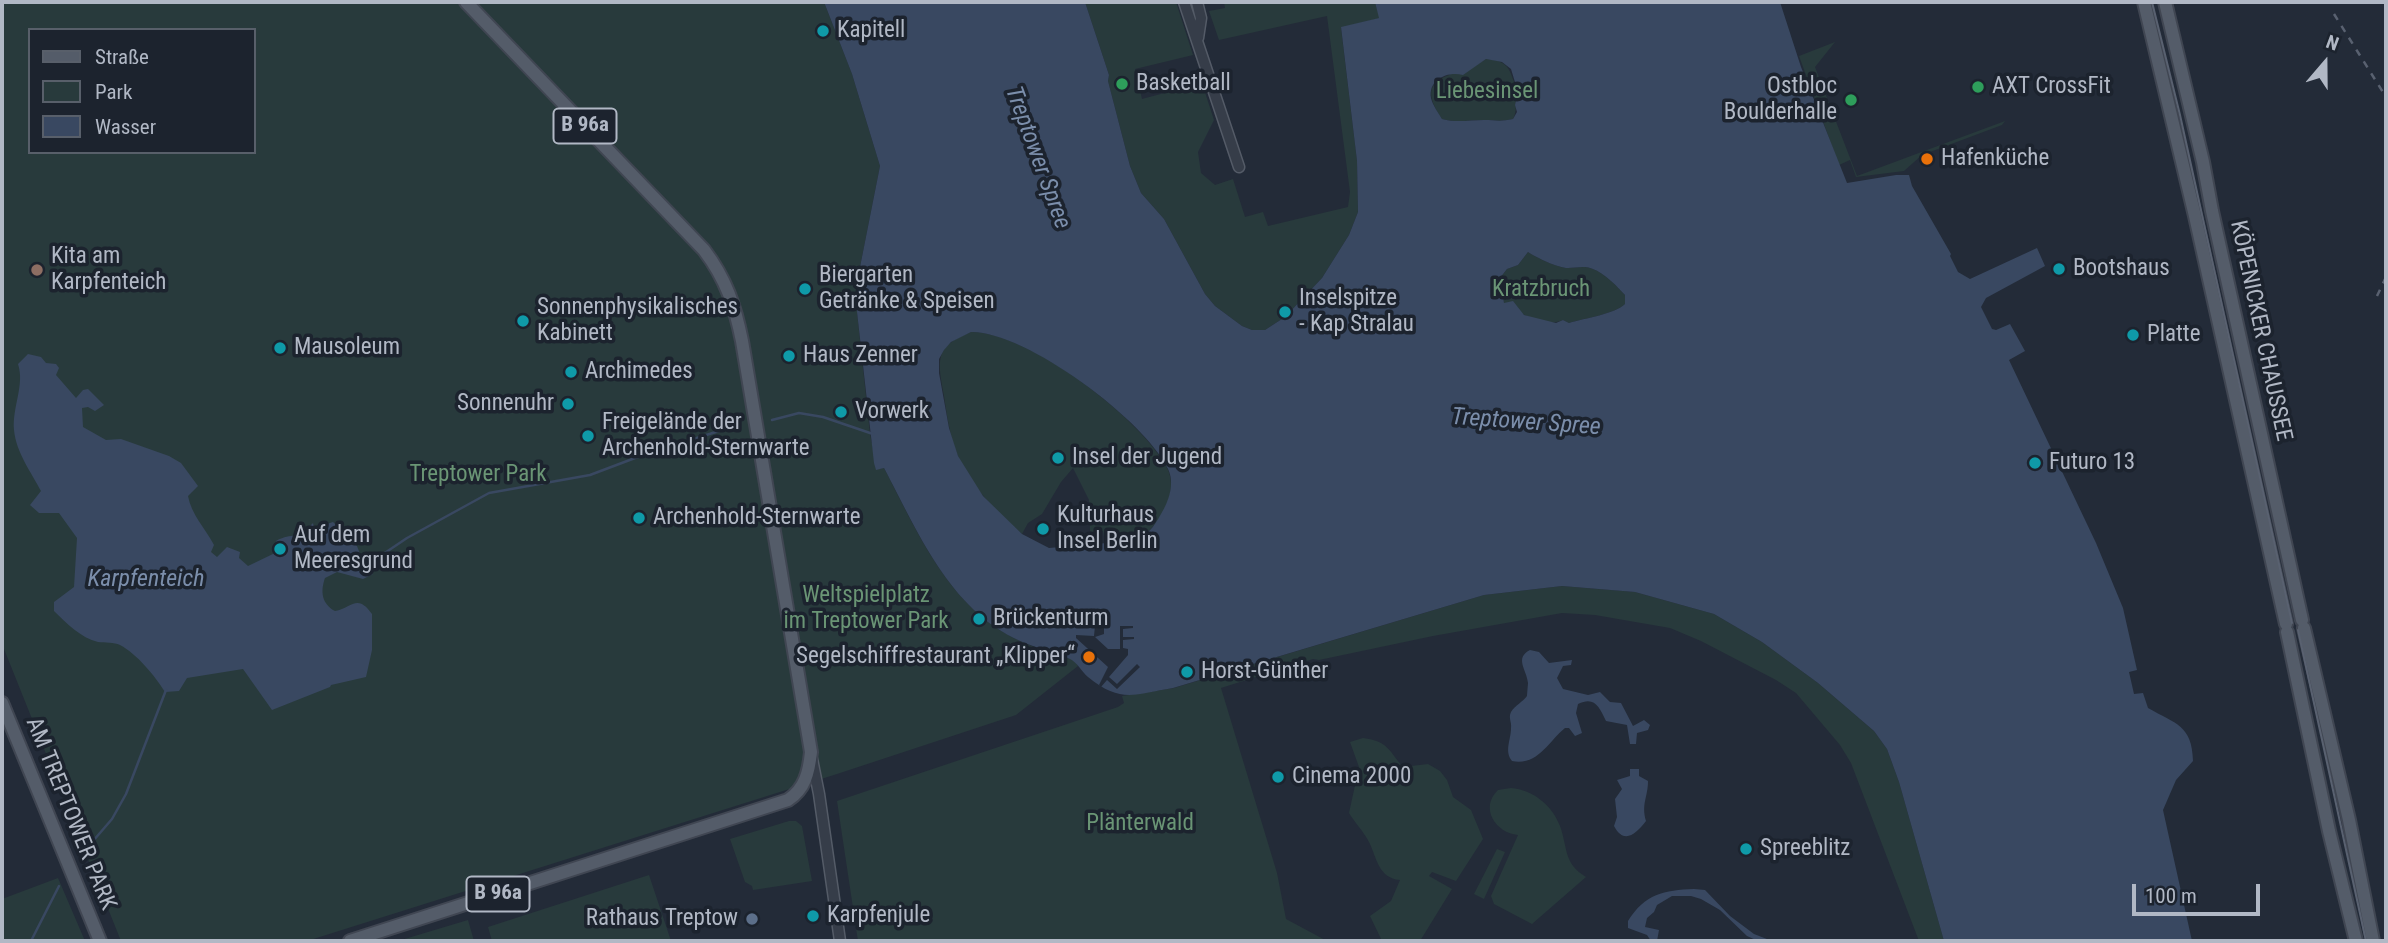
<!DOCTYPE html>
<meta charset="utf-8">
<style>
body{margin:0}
#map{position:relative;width:2388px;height:943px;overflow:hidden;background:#232b38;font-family:"Roboto Condensed",sans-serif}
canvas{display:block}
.frame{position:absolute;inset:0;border:4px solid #b1b8c5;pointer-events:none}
.legend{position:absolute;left:28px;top:28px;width:228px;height:126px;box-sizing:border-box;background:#1c232e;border:2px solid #585f6a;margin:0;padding:9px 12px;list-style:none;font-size:21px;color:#b1b8c5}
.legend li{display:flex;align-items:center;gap:14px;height:35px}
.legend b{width:35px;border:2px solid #585f6a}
.north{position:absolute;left:2290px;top:28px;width:70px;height:70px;-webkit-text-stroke:5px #1c232e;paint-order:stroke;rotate:20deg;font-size:19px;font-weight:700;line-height:28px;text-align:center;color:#b1b8c5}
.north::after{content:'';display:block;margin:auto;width:24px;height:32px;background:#b1b8c5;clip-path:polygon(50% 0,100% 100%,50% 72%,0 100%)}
.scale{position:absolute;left:2132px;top:884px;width:128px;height:32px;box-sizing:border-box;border:4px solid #b1b8c5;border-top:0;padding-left:9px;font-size:21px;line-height:24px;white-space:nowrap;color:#b1b8c5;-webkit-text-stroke:5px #1c232e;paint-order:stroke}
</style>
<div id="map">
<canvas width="2388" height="943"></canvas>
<div class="frame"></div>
<ul class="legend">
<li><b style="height:9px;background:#545c69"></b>Straße</li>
<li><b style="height:19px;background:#283a3c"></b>Park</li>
<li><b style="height:19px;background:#394861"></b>Wasser</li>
</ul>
<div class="north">N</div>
<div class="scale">100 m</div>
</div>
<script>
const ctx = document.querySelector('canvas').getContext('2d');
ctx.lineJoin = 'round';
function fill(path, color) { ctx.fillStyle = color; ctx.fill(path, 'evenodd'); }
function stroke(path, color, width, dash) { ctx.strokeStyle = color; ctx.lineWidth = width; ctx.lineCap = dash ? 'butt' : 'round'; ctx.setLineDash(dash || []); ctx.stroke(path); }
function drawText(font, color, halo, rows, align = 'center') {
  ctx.font = font + ' "Roboto Condensed",sans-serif'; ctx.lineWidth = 7; ctx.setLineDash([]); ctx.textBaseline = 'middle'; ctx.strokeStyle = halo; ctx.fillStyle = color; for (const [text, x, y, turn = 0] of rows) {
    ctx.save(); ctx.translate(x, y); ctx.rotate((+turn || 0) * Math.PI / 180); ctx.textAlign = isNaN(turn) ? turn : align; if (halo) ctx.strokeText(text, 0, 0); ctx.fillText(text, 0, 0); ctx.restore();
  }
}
const green = new Path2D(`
 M2,2h822l28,72 28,92 -20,101 -3,45 13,122 7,35 7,-1c34,65 64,138 134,172 18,9 38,14 56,20l4,6 -62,49 -179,59 -530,167h-186l-119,-297zM30,30h224v122h-224z
 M1085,2h91l17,53 -58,14 7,30 60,-16 12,37 -16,32 3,21 14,12 18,-6 12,38 18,-5 5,14 80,-19 2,-15 -23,-176 -108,24 -10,-29 16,-3 -1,-6h151l5,16 -39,10 16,133 1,51 -9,23 -27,43 -37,39 -20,13h-13l-10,-4 -27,-20 -10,-12 -41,-75 -23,-26 -11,-27 -22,-85 1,-6z
 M1835,42l-20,25 42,109 148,-55 -3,4 -80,30 -18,16 -48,6 -6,-17 -11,5 -40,-109z
 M1486,59c26,2 23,13 32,33 -4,9 0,18 -5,27 -14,3 -17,1 -29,1 -15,0 -27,3 -42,-1 -32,-48 16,-40 44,-60z
 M1528,252c9,6 30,16 40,16 7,0 16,-2 22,0 12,3 27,18 35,27v9c-10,10 -40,14 -56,19l-6,-3c-18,8 -44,-7 -59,-17l-4,-25 7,-9 11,-4z
 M971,332c56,-1 171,87 196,136 8,15 3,33 -5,46 -18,28 -26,26 -57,29l-2,-12 -13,1 -1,-32 -16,-32 -12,14 -19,32 -14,9 -6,11c-25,-22 -52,-48 -65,-80 -7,-18 -10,-38 -13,-58 -6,-34 -11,-50 27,-64z
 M1562,586l73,6 79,22 48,28 56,41 56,48 13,18 12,33 45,159h-25l-68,-178 -11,-18 -44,-52 -20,-13 -75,-39 -31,-13 -75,-13 -33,-2 -129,23 -114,24 -6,-1 -92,29 56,185 9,46 41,22h-469l-21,-140 281,-94 6,-4 -2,-7 52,-8 310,-93z
 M1363,738c25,3 26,13 40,29l25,-3 12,7 7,9 6,17 18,13 12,29 -27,42 -24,-9 -3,4 23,13 -32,52h-38l-12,-25 21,-15 9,-21c-22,-2 -23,-22 -31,-38 -5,-10 -14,-19 -20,-29l10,-46 -9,-25z
 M1511,788c22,2 41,17 49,38 8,22 3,37 26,51l-54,47 -38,-20 -3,-8 27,-61c-22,-2 -39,-27 -20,-45z
 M789,821h7l6,5 10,55 -59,9 -1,-4 -7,-4 -15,-43z
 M1497,849l8,3 -21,47 -10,-5z
 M649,875l22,66h-179l-4,-14z
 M58,878l27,63h-83v-42z
 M468,920l6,21h-76z`);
const water = new Path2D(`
 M824,2h261l24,73 -1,6 22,85 11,27 23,26 41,75 10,12 27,20 10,4h13l20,-13 37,-39 27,-43 9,-23 -1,-51 -16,-134 38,-9 -4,-16h405l21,65 46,116 49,-8h13l3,11 39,68 -1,2 8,16 12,7 67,-31 8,18 -59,32 -5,9 11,22 4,1 14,-6 15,27 -16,9 87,183 27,65 14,62 -8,2 5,22 9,-1 5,15c28,16 44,17 45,53l-17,19 -13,30 29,131h-248l-45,-159 -12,-33 -13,-18 -56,-48 -56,-41 -48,-28 -79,-22 -73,-6 -78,9 -311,93c-38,6 -52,16 -85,-11 -6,-5 -11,-15 -18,-18 -16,-7 -34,-11 -50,-18 -71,-32 -102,-109 -136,-173l-8,2 -2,-7 -17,-151 3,-45 20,-101 -28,-92zM1486,59l16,3 9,7 7,23 -3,13 2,7 -4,7c-14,3 -17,1 -29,1 -15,0 -27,3 -42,-1 -4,-7 -9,-13 -11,-21 -3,-19 17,-27 32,-23zM1528,252c9,6 30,16 40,16 7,0 16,-2 22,0 12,3 27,18 35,27v9c-10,10 -40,14 -56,19l-6,-3 -7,3 -32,-8 -11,-14 -9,2 -4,-25 7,-9 11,-4zM971,332c54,-1 174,88 197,137 7,14 1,32 -7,45 -8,14 -14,23 -31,27l-81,7 -27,-14 -39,-38 -25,-40 -9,-28 -10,-55v-14l5,-9 7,-8z
 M28,354l13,3 5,6 10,1 3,4 -3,7 20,23 7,-8 5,-1 16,16 -9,6 -7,-4 -6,1 1,19 23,13 15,-1 48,17 12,7 17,23 -10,10c3,18 17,32 26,49l-3,7 6,5 10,-10 13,5 -1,6 9,8 27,-13 1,-12c18,-10 19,1 37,-18l1,5 9,2 4,-6 6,-2 24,24 8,21 8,7 -10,5 -26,-7 -12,6c-5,14 -3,26 10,33 17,-3 22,-18 37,3v36l-6,27 -35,8 -1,2 -58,23 -29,-41 -56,9 -8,13 -14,1c-10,-16 -28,-38 -45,-47 -6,-3 -15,-2 -22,-3 -17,-4 -32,-19 -44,-31v-9l20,-15 3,-49 -18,-25h-20l-9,-8 11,-14c-10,-19 -25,-39 -27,-61 -2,-23 11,-45 4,-66z
 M1530,650l9,2 10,11 23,-3 -1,5 -8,1 -6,12 6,11 25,6 12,-3 10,10 11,1 12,23 11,-6 6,5 -2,5 -11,3 -1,11h-6l-3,-19 -21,-4c-7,-14 -11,-25 -28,-17l-2,9 6,20 -7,3 -6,-8h-4c-17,14 -27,38 -53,33 -8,-10 -1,-21 -1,-33 1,-6 -3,-10 0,-16 4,-7 12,-10 16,-16 0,-1 1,-12 1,-13 -1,-13 -14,-25 2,-33z
 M1630,769h9v7l9,5c0,16 -7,23 -2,40 -10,13 -22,24 -32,5l3,-9 -2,-18 7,-10 -5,-9 13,-4z
 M1694,889l11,1 25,26 24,18 18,7h-14l-11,-5 -27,-26 -19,-11 -10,-3h-19l-15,9 -3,7 -7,6 -2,9 14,3 -2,11h-6l-4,-6 -19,-7v-7c17,-27 36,-31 66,-32z`);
const pier = new Path2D(`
 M1095,626h9v8l-9,3 13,12h12v-23h13v2l-10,1v8h11v2l-11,1v8l5,1v6l-19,22 8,7 20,-20 3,3 -23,22 -10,-9 -6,7 -2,-2 9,-18 -32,-29v-3l18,1z`);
const stream = new Path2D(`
 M772,420l27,-7 24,4 50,17
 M364,567l43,-29 82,-45 101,-18 53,-20 95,-30
 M87,848l25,-29 14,-25 40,-104
 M31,941l28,-55`);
const minor = new Path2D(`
 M1184,2l55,165
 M1197,2l4,16 -3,20
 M812,759l7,35 21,147`);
const major = new Path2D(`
 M2144,2l51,214 91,408
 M2165,2l38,160 9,49 90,409
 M2304,628l45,192 24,121
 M2287,632l42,199 27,110
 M2,703l98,238
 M350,941l438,-141c17,-11 21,-28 23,-48l-69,-411c-7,-35 -16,-62 -38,-91l-238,-248`);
const tram = new Path2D(`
 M2152,2l28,113 112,508
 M2298,630l68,311`);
const rail = new Path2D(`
 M2334,14l52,83
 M2377,296l9,-19`);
const markers = [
 [823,31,7,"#0f9aa8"],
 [1122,84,7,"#2e9e5b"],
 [1978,87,7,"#2e9e5b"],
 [1851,100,7,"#2e9e5b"],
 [1927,159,7,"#e8710a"],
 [2059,269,7,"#0f9aa8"],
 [37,270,7,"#8d6e63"],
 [805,289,7,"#0f9aa8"],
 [1285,312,7,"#0f9aa8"],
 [523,321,7,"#0f9aa8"],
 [2133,335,7,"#0f9aa8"],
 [280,348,7,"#0f9aa8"],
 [789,356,7,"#0f9aa8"],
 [571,372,7,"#0f9aa8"],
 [568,404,7,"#0f9aa8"],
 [841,412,7,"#0f9aa8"],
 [588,436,7,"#0f9aa8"],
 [1058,458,7,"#0f9aa8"],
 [2035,463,7,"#0f9aa8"],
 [639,518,7,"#0f9aa8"],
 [1043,529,7,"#0f9aa8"],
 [280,549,7,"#0f9aa8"],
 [979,619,7,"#0f9aa8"],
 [1089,657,7,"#e8710a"],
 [1187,672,7,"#0f9aa8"],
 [1278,777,7,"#0f9aa8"],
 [1746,849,7,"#0f9aa8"],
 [813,916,7,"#0f9aa8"],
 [752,919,7,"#5c6f8a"]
];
const shields = [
 [585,126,63],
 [498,894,63]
];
const shieldNames = [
 ["B 96a",585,126],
 ["B 96a",498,894]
];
const poiNames = [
 ["Kapitell",837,31],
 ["Basketball",1136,84],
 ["Ostbloc",1837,87,"right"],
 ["Boulderhalle",1837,113,"right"],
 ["AXT CrossFit",1992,87],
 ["Hafenküche",1941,159],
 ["Kita am",51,257],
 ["Karpfenteich",51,283],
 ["Bootshaus",2073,269],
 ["Biergarten",819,276],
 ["Getränke & Speisen",819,302],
 ["Inselspitze",1299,299],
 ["- Kap Stralau",1299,325],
 ["Sonnenphysikalisches",537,308],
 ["Kabinett",537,334],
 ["Platte",2147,335],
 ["Mausoleum",294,348],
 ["Haus Zenner",803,356],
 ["Archimedes",585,372],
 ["Sonnenuhr",554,404,"right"],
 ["Vorwerk",855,412],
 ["Freigelände der",602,423],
 ["Archenhold-Sternwarte",602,449],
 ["Insel der Jugend",1072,458],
 ["Futuro 13",2049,463],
 ["Kulturhaus",1057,516],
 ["Insel Berlin",1057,542],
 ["Archenhold-Sternwarte",653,518],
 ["Auf dem",294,536],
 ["Meeresgrund",294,562],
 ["Brückenturm",993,619],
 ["Segelschiffrestaurant „Klipper“",1075,657,"right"],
 ["Horst-Günther",1201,672],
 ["Cinema 2000",1292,777],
 ["Spreeblitz",1760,849],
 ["Karpfenjule",827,916],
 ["Rathaus Treptow",738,919,"right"]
];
const parkNames = [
 ["Liebesinsel",1487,92],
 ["Kratzbruch",1541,290],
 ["Treptower Park",478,475],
 ["Weltspielplatz",866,596],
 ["im Treptower Park",866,622],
 ["Plänterwald",1140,824]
];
const streetNames = [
 ["KÖPENICKER CHAUSSEE",2260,331,78],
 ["AM TREPTOWER PARK",70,814,68]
];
const waterNames = [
 ["Treptower Spree",1037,158,70],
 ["Treptower Spree",1526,423,4],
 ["Karpfenteich",146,580]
];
fill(green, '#283a3c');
fill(water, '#394861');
fill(pier, '#232b38');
stroke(stream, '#394861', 2.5);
stroke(minor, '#545b67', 13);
stroke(major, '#404652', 16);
stroke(minor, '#363d49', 10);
stroke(major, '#545c69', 12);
stroke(tram, '#596170', 2);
stroke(rail, '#596170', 2.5, [7, 7]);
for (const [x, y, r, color] of markers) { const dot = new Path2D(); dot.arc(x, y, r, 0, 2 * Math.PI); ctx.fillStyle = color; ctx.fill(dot); stroke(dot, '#1c232e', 2.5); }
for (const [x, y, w] of shields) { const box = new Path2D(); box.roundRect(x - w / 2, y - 17.5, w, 35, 5); ctx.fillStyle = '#1c232e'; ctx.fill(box); stroke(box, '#b1b8c5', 2); }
drawText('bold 21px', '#b1b8c5', null, shieldNames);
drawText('23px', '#b1b8c5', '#1c232e', poiNames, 'left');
drawText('23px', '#6a9575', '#1c232e', parkNames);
drawText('23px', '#b1b8c5', '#1c232e', streetNames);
drawText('italic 24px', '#7b8eab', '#1c232e', waterNames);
</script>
